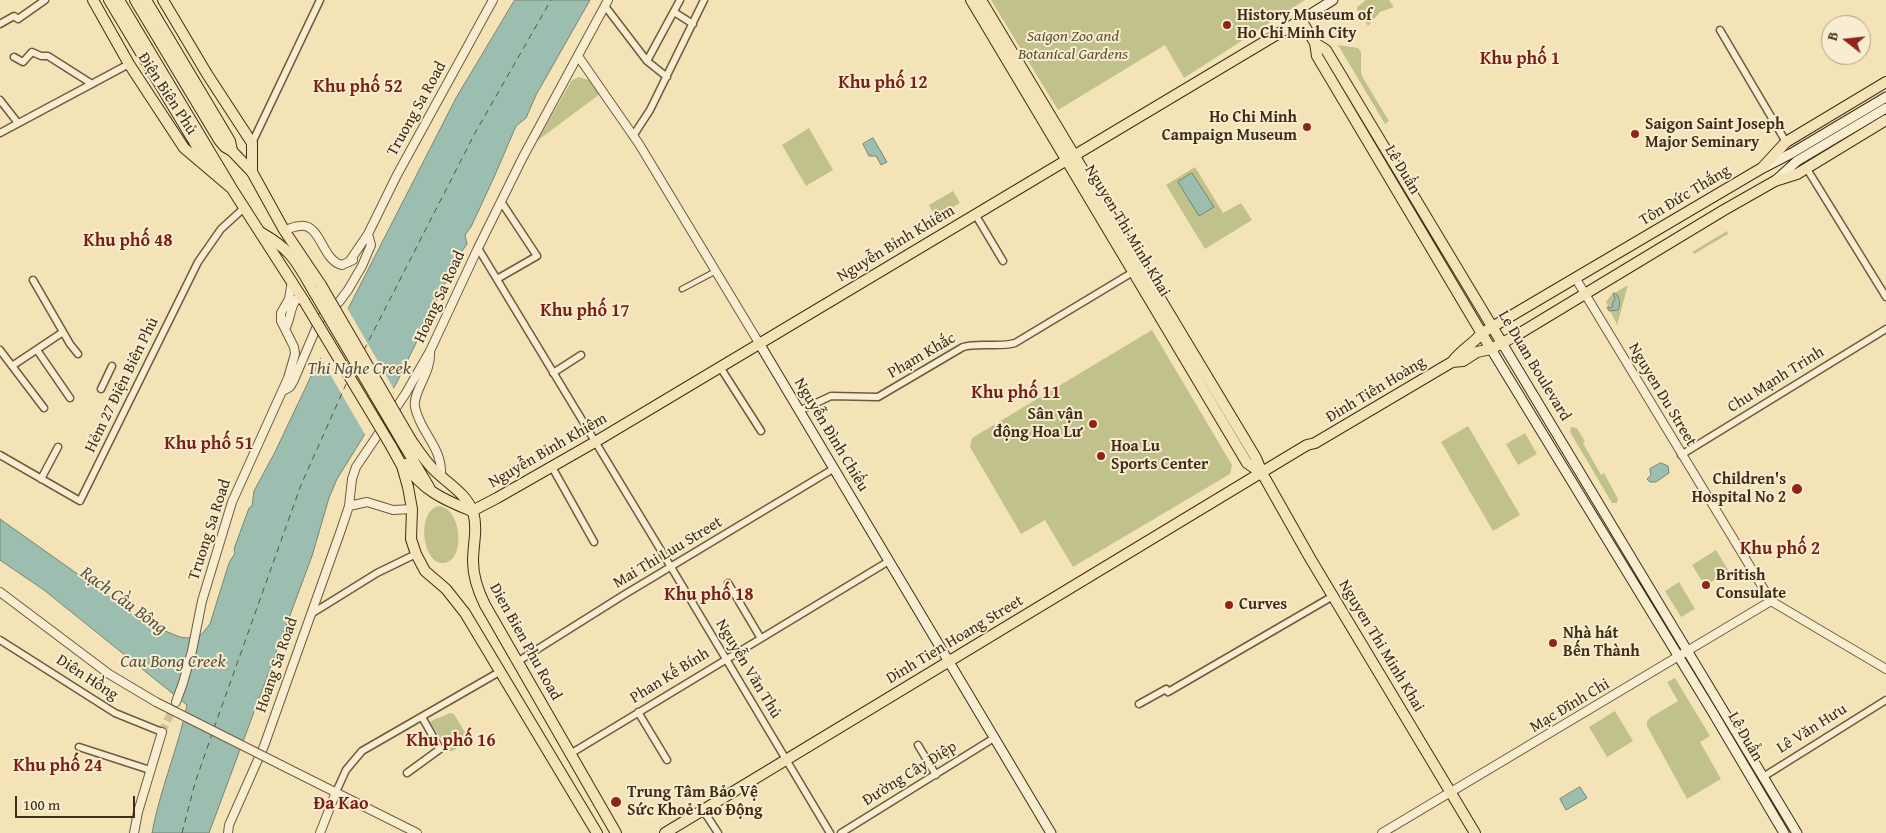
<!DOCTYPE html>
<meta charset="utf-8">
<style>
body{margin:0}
#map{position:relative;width:1886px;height:833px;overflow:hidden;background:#f5e3b8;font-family:"Gentium Book Plus",serif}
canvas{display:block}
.north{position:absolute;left:1821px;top:15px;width:50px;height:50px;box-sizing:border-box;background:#f8edd1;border:1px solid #afa086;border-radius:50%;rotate:286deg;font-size:14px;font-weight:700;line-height:20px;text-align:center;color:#412d15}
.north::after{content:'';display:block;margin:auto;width:18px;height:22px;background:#8f2418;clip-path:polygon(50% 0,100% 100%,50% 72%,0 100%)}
.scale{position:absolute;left:15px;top:796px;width:120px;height:22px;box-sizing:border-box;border:2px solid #412d15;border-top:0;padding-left:6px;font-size:15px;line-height:18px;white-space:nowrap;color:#412d15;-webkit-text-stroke:4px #f8edd1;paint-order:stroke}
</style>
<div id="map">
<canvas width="1886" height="833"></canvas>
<div class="north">B</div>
<div class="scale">100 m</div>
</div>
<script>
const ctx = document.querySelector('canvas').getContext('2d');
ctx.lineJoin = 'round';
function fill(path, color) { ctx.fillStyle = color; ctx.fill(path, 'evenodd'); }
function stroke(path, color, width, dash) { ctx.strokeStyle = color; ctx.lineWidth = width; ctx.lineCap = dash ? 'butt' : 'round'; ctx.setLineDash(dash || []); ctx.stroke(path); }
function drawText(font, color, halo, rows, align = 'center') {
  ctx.font = font + ' "Gentium Book Plus",serif'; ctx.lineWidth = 4; ctx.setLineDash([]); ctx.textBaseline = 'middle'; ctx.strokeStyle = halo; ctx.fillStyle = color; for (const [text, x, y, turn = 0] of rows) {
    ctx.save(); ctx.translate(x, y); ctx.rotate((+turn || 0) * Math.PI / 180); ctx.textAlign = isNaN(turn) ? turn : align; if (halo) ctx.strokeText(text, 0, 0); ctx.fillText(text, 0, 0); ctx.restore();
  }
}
const green = new Path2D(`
 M991,0h314l-121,78 -19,-33 -107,65z
 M1366,0h23l5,7 -14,5 -12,14 -11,-17v-2z
 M1338,45l20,3 3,4v21l2,5 26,43 -4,3z
 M579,77l13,4 8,13 -63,47 35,-61z
 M809,128l24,42 -27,16 -24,-41z
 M1195,167l28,46 18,-10 11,17 -47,29 -39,-64z
 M953,191l7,12 -24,15 -7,-13z
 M1727,231l1,3 -34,20 -2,-2z
 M1628,285l-11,40 -11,-23 4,-6z
 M1152,330l80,135 -2,9 -157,93 -28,-47 -24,14 -51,-87 2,-9z
 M1468,426l52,89 -27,16 -52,-89z
 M1571,427l6,1 8,14 -2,1 18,32 3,-2 14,26 -1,4h-5l-42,-71z
 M1525,433l12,21 -19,11 -12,-21z
 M439,506c23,2 27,55 5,57 -21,3 -29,-52 -5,-57z
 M1716,550l13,21 -24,15 -13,-21z
 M1679,582l16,27 -14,8 -16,-26z
 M1675,678l35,58 -10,6 21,37 -34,20 -40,-73v-5l4,-4 27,-16 -11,-19z
 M1615,711l18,30 -26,16 -18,-30z
 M449,713l5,1 16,27 -3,3 -12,-10 -1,3 2,12 -7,3 -19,-30c6,-5 13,-4 19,-9z`);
const water = new Path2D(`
 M515,0h75l-54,95 -10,23 -10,8 -21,49 -24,52 -6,8 2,9 -9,13 -62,127 -59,95 -8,19 -17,58 -103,277h-57c8,-44 26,-84 35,-128l-143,-115 -44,-30v-41l148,105 32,13 7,1 14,-3 9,-11 19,-61 6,-10 -1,-4 15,-41 3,-2 2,-15 21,-39 38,-80 37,-67 106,-207z
 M873,138l14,24 -6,3 -5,-9h-7l-6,-12z
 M1192,173l22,34 -15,9 -21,-34z
 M1615,293c5,4 6,11 3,17l-9,1 -2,-4 4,1 2,-2 -1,-2 3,-5 -2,-5z
 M1661,463l7,3 1,7 -13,9h-6l-3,-3 4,-4 -1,-6z
 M1580,787l7,11 -21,12 -6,-11z`);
const pier = new Path2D(`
 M346,306l49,85 -28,47 -48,-83z`);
const ferry = new Path2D(`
 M364,350l111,-217 76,-133
 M214,728l87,-243 46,-103
 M182,833l13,-50 17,-49`);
const tertiaryTunnel = new Path2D(`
 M162,732l14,-30`);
const pedestrian = new Path2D(`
 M682,289l34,-18`);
const minor = new Path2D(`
 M605,6l42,55 20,16
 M674,12l19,12
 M0,24l14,-8 4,3 27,-19
 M1720,30l66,112
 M14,57l9,5 9,-10 9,4h7l44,28
 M647,61l33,-61
 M0,100l18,23
 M0,133l129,-69
 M633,136l17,-26 54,-110
 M252,143l68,-143
 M1807,169l79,128
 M975,214l28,47
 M478,248l193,319 159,266
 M497,279l40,-23 -35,-53
 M33,280l37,64 8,10
 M0,350l44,58
 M37,350l33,48
 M12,366l51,-34
 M720,367l41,64
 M553,373l28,-18
 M101,389l11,-23
 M799,411l32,-15 47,1 85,-50c17,-5 35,1 52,-4l118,-71
 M0,455l80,46 118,-239 23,-33 23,-21
 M1681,455l205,-126
 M552,467l42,75
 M41,479l17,-32
 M728,583l32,54
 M311,614l66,-41 39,-19
 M0,640l115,73 47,19
 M517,662l105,-66 211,-127
 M1139,704l27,-15 2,3 165,-96
 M638,712l29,48
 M918,745l18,30
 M79,747l71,23
 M570,754l319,-193
 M407,773l33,-24 -18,-32
 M1763,777l123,-77
 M336,792l10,-22 16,-19 139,-80
 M703,810l15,23
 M841,833l153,-95`);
const tertiary = new Path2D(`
 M578,56l61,88 120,199
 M284,230c5,-1 11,-4 16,-4 21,-3 22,35 42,39l11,-5
 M349,262l19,-28 29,-59 96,-175
 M1576,279l195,322 115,68
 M285,329c7,-12 4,-25 16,-34
 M430,351c2,22 -18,41 -15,56 5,26 28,40 26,69
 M283,391l7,-4 4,-7 26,-61 19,-17 9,-12 14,-24 9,-21 -3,-11
 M349,506l18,-4 26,8 19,-1
 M0,592l109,82 47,28
 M176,702l7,-19 9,-32 10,-50 30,-99 56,-124 7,-24 -1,-7 -13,-26v-8l8,-14 3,-18
 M281,765l136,68
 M134,833l4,-21 24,-80
 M228,833l1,-8 35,-79 77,-216 8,-24 3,-27 4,-12 50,-74 24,-42 48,-103 45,-91 85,-157
 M320,833l16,-41
 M1382,833l389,-232`);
const secondary = new Path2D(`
 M1301,20l32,-20
 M1765,167l27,-14 94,-56
 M1776,180l21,-19 89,-53
 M759,343l292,490
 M1502,343l295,490
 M1491,349l222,364 71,120`);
const primary = new Path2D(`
 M93,0l36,64 55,84 46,39
 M109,0l87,145 20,19
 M146,0l84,141 2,10
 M163,0l44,74 45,69v29
 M971,0l276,463 15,10
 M981,0l275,458 6,15 48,85 165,275
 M1315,43l11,7 176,293
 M260,232c32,18 36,29 54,60
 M1452,362c10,-13 20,-17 30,-29l280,-165 24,-26 100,-60
 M411,440c7,10 14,21 23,30 13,13 32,23 39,42 5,17 0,32 0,49 0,16 5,30 12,44l131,228
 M404,445l25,42
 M391,446l11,20 6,21 4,22 -1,30 5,15 9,17 21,18 19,24 132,220
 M405,464c17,26 39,36 67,47
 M472,511l25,-13 98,-56 706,-422 14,23 2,13 174,293
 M665,833l622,-376 20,-12 8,-2 137,-81 11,-1 14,-9 14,-3 26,-14 207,-125 51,-29 22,-7 89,-54`);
const trunk = new Path2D(`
 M119,0l115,192 70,109
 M135,0l84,140 6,7 7,4 20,21 32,58 37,55`);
const tertiaryBridge = new Path2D(`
 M156,702l125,63`);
const primaryBridge = new Path2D(`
 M321,285l90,155
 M314,292l90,153
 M304,301l87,145`);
const markers = [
 [1227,25,5,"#8f2418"],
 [1307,127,5,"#8f2418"],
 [1635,134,5,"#8f2418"],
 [1093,424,5,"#8f2418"],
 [1101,456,5,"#8f2418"],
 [1797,489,6,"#8f2418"],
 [1706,585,5,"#8f2418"],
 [1229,605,5,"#8f2418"],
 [1553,643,5,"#8f2418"],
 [616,802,6,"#8f2418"]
];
const poiNames = [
 ["History Museum of",1237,16],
 ["Ho Chi Minh City",1237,34],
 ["Ho Chi Minh",1297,118,"right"],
 ["Campaign Museum",1297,136,"right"],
 ["Saigon Saint Joseph",1645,125],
 ["Major Seminary",1645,143],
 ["Sân vận",1083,415,"right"],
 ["động Hoa Lư",1083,433,"right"],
 ["Hoa Lu",1111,447],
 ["Sports Center",1111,465],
 ["Children's",1786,480,"right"],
 ["Hospital No 2",1786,498,"right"],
 ["British",1716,576],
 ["Consulate",1716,594],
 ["Curves",1239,605],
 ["Nhà hát",1563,634],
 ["Bến Thành",1563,652],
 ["Trung Tâm Bảo Vệ",627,793],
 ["Sức Khoẻ Lao Động",627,811]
];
const parkNames = [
 ["Saigon Zoo and",1073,37],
 ["Botanical Gardens",1073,55]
];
const streetNames = [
 ["Điện Biên Phủ",167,94,57],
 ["Truong Sa Road",417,109,-61],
 ["Lê Duẩn",1402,170,59],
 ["Tôn Đức Thắng",1685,196,-31],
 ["Nguyen Thi Minh Khai",1127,231,59],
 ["Nguyễn Bỉnh Khiêm",896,244,-31],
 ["Hoang Sa Road",440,297,-65],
 ["Phạm Khắc",922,356,-30],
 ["Le Duan Boulevard",1534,366,59],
 ["Chu Mạnh Trinh",1776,380,-32],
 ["Hẻm 27 Điện Biên Phủ",122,385,-64],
 ["Đinh Tiên Hoàng",1376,390,-31],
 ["Nguyen Du Street",1662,395,59],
 ["Nguyễn Đình Chiểu",831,435,59],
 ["Nguyễn Bỉnh Khiêm",548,451,-30],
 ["Truong Sa Road",210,530,-72],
 ["Mai Thi Luu Street",668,553,-31],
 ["Dinh Tien Hoang Street",955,640,-31],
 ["Dien Bien Phu Road",525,642,61],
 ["Nguyen Thi Minh Khai",1381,646,59],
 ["Hoang Sa Road",277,665,-71],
 ["Nguyễn Văn Thủ",748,669,59],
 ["Phan Kế Bính",670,676,-32],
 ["Diên Hồng",87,678,33],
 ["Mạc Đĩnh Chi",1570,706,-31],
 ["Lê Văn Hưu",1812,729,-32],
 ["Lê Duẩn",1745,737,60],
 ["Đường Cây Điệp",910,774,-32]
];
const neighbourhoodNames = [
 ["Khu phố 1",1520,59],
 ["Khu phố 12",883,83],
 ["Khu phố 52",358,87],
 ["Khu phố 48",128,241],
 ["Khu phố 17",585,311],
 ["Khu phố 11",1016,393],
 ["Khu phố 51",209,444],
 ["Khu phố 2",1780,549],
 ["Khu phố 18",709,595],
 ["Khu phố 16",451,741],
 ["Khu phố 24",58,766],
 ["Đa Kao",341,804]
];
const waterNames = [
 ["Thi Nghe Creek",359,369],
 ["Rạch Cầu Bông",123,601,36],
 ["Cau Bong Creek",173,662]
];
fill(green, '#c1c28b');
fill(water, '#9cbeb0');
stroke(water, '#788472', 1);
fill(pier, '#f5e3b8');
stroke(ferry, '#58513c', 1, [6, 5]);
stroke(tertiaryTunnel, '#d1bf97', 8, [8, 4]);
stroke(pedestrian, '#6e5a3e', 7);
stroke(minor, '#6e5a3e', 9);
stroke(tertiary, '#6e5a3e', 10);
stroke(secondary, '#412d15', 11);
stroke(primary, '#412d15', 12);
stroke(trunk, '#412d15', 12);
stroke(pedestrian, '#f8edd1', 4.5);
stroke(minor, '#f8edd1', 6);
stroke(tertiary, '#f8edd1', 8);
stroke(secondary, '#f8edd1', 9);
stroke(primary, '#f5e3b8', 10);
stroke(trunk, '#f5e3b8', 10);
stroke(tertiaryBridge, '#6e5a3e', 10, []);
stroke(primaryBridge, '#412d15', 12, []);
stroke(tertiaryBridge, '#f8edd1', 8);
stroke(primaryBridge, '#f5e3b8', 10);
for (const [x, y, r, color] of markers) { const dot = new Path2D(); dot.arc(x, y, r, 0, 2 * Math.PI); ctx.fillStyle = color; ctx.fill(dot); stroke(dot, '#f8edd1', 2); }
drawText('bold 16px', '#412d15', '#f8edd1', poiNames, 'left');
drawText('italic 16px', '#615232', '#f8edd1', parkNames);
drawText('16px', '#412d15', '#f8edd1', streetNames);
drawText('bold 18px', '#7a1f14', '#f8edd1', neighbourhoodNames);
drawText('italic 18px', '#58513c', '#f8edd1', waterNames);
</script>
